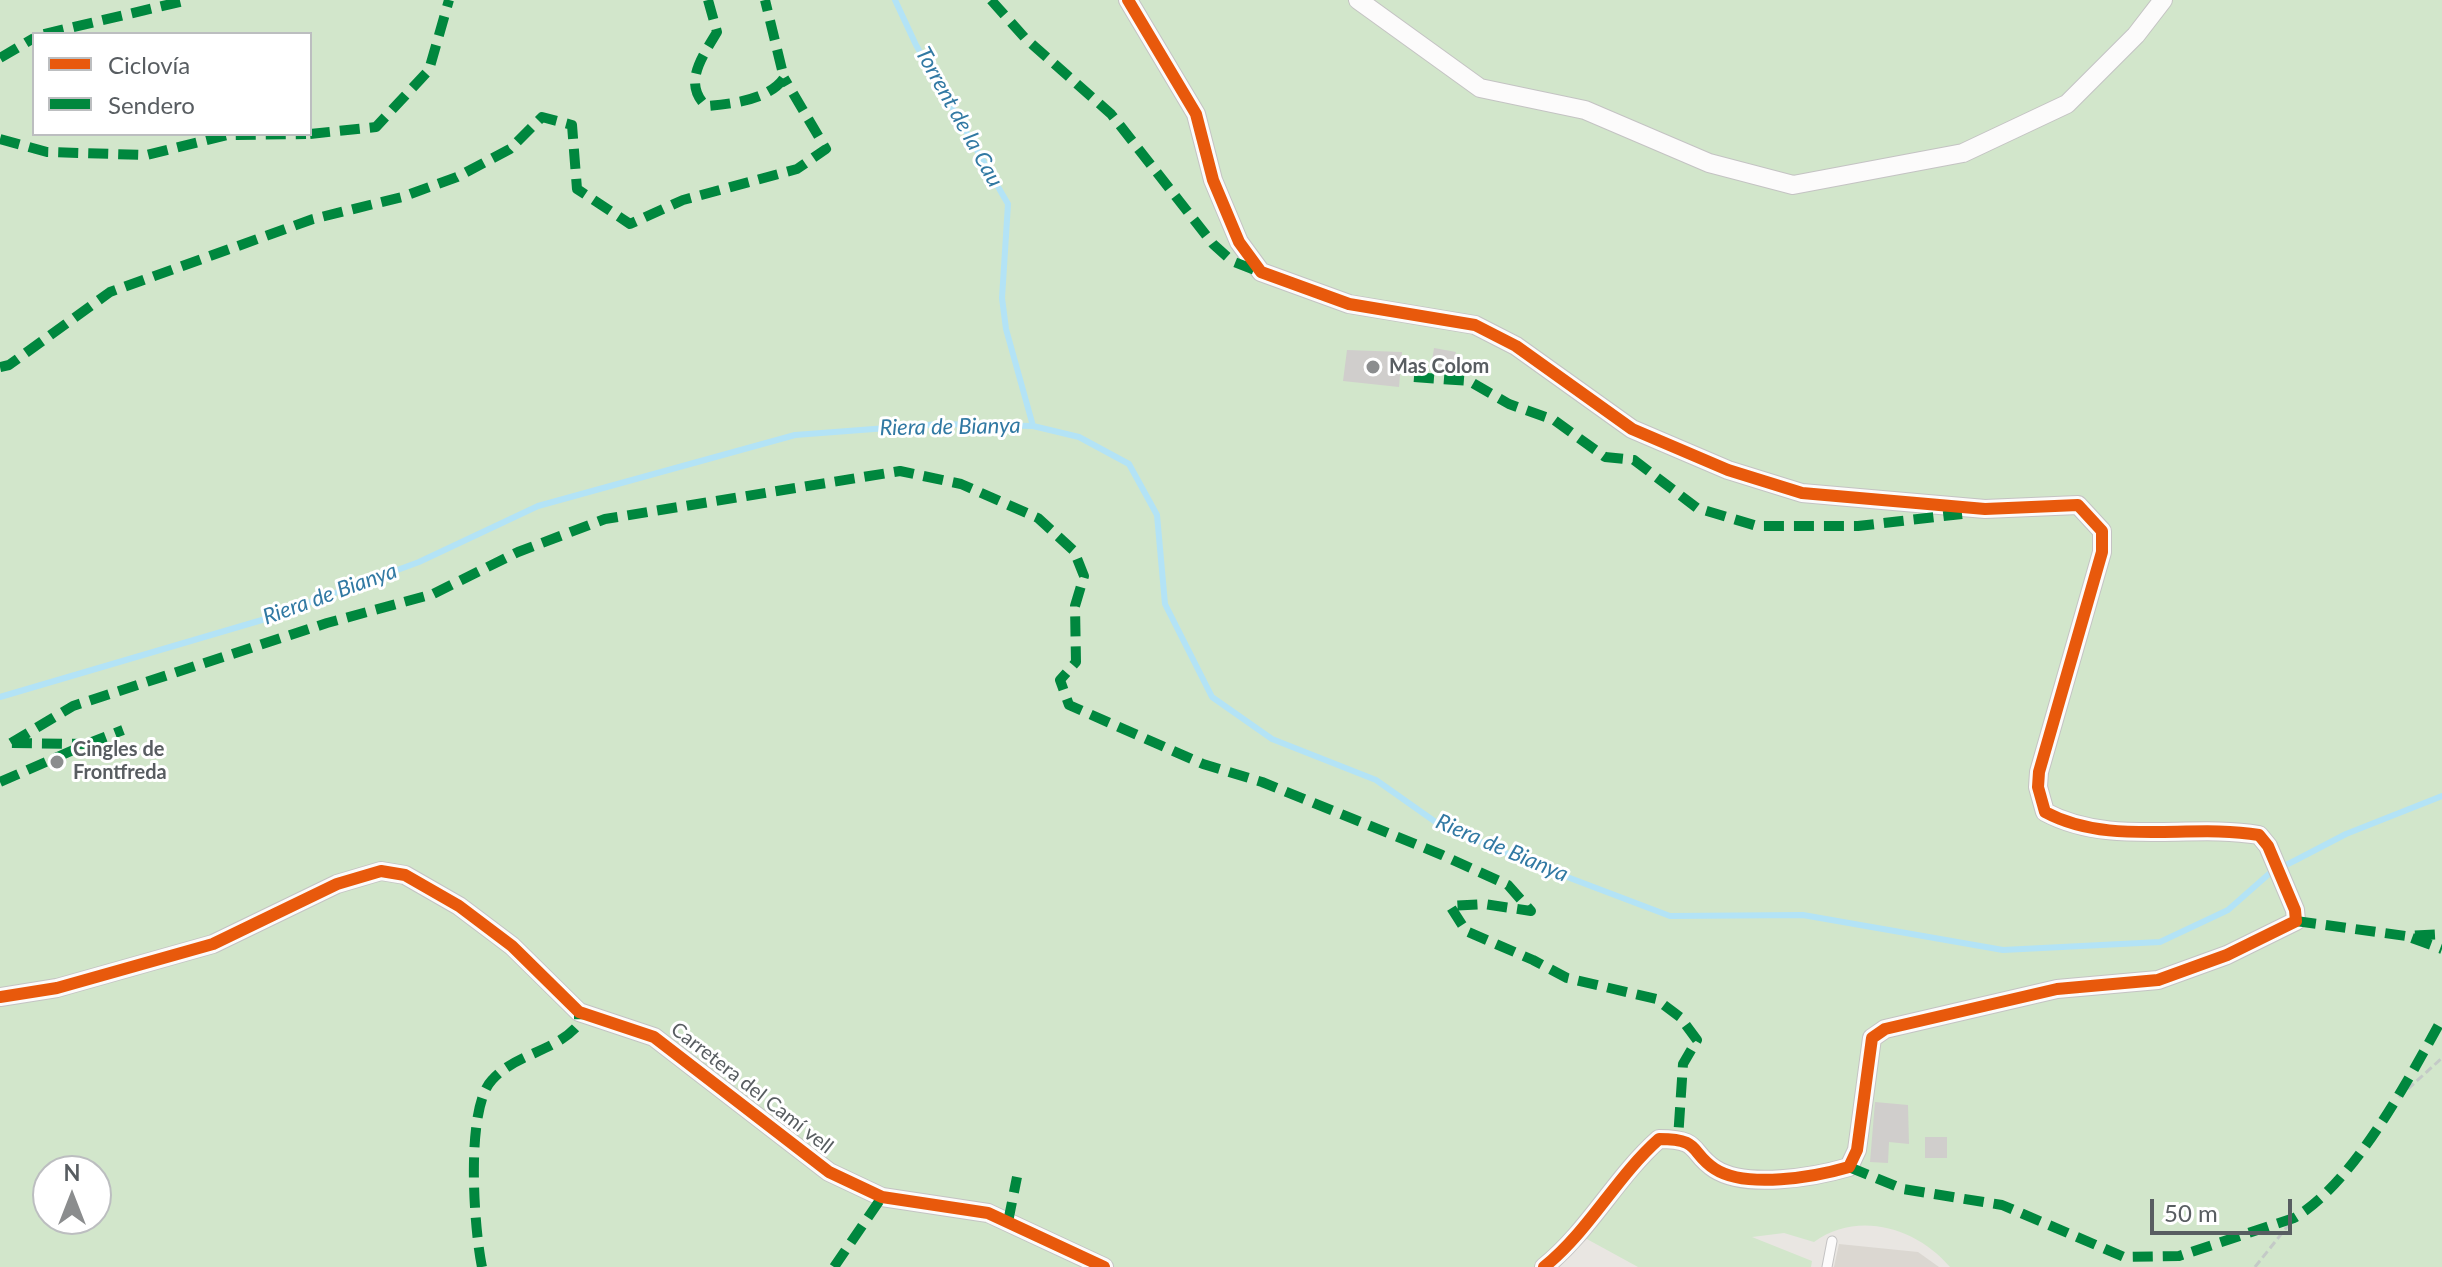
<!DOCTYPE html>
<meta charset="utf-8">
<style>
body{margin:0}
#map{position:relative;width:2442px;height:1267px;overflow:hidden;background:#e9e6e2;font-family:Lato,sans-serif}
canvas{display:block}
.legend{position:absolute;left:32px;top:32px;width:280px;height:104px;box-sizing:border-box;background:#fff;border:2px solid #bcbec0;margin:0;padding:10px 14px;list-style:none;font-size:24px;color:#585d61}
.legend li{display:flex;align-items:center;gap:16px;height:40px}
.legend b{width:40px;border:2px solid #bcbec0}
.north{position:absolute;left:32px;top:1155px;width:80px;height:80px;box-sizing:border-box;background:#fff;border:2px solid #bcbec0;border-radius:50%;rotate:0deg;font-size:22px;font-weight:700;line-height:32px;text-align:center;color:#585d61}
.north::after{content:'';display:block;margin:auto;width:28px;height:36px;background:#8b8d8e;clip-path:polygon(50% 0,100% 100%,50% 72%,0 100%)}
.scale{position:absolute;left:2150px;top:1199px;width:142px;height:36px;box-sizing:border-box;border:4px solid #585d61;border-top:0;padding-left:10px;font-size:24px;line-height:28px;white-space:nowrap;color:#585d61;-webkit-text-stroke:6px #fff;paint-order:stroke}
</style>
<div id="map">
<canvas width="2442" height="1267"></canvas>
<ul class="legend">
<li><b style="height:10px;background:#e8590c"></b>Ciclovía</li>
<li><b style="height:10px;background:#00873e"></b>Sendero</li>
</ul>
<div class="north">N</div>
<div class="scale">50 m</div>
</div>
<script>
const ctx = document.querySelector('canvas').getContext('2d');
ctx.lineJoin = 'round';
function fill(path, color) { ctx.fillStyle = color; ctx.fill(path, 'evenodd'); }
function stroke(path, color, width, dash) { ctx.strokeStyle = color; ctx.lineWidth = width; ctx.lineCap = dash ? 'butt' : 'round'; ctx.setLineDash(dash || []); ctx.stroke(path); }
function drawText(font, color, halo, rows, align = 'center') {
  ctx.font = font + ' Lato,sans-serif'; ctx.lineWidth = 6; ctx.setLineDash([]); ctx.textBaseline = 'middle'; ctx.strokeStyle = halo; ctx.fillStyle = color; for (const [text, x, y, turn = 0] of rows) {
    ctx.save(); ctx.translate(x, y); ctx.rotate((+turn || 0) * Math.PI / 180); ctx.textAlign = isNaN(turn) ? turn : align; if (halo) ctx.strokeText(text, 0, 0); ctx.fillText(text, 0, 0); ctx.restore();
  }
}
const education = new Path2D(`
 M1839,1244l79,8 21,15h-105z`);
const green = new Path2D(`
 M0,0h2442v1267h-492c-33,-39 -92,-57 -136,-25l-30,-9 -32,4 60,24 -1,6h-173l-53,-29 -29,29h-1556zM34,34h276v100h-276zM48,1171h48v48h-48z`);
const stream = new Path2D(`
 M895,0l21,45 92,159 -6,94 4,31 27,97
 M0,697l262,-77 157,-58 119,-56 257,-71 145,-11 93,2 46,11 50,27 28,51 8,89 47,93 60,42 104,41 61,43 88,38 145,55 133,-1 200,35 157,-8 68,-32 42,-37 26,-13 50,-26 96,-38`);
const building = new Path2D(`
 M1434,348l22,4 -4,20 -21,-5z
 M1347,350l55,2 -3,35 -56,-6z
 M1875,1102l33,3 1,39 -20,-2 -1,21 -18,-1z
 M1925,1137h22v21h-22z`);
const path = new Path2D(`
 M2399,1097l43,-39
 M2255,1267l39,-49`);
const lane = new Path2D(`
 M1827,1267l5,-26`);
const street = new Path2D(`
 M1128,0l68,114 17,66 26,62 22,30 88,32 126,21 41,21 116,83 96,41 74,23 183,16 93,-4 24,26v21l-63,220 -1,15 7,25c65,35 145,11 214,23l9,11 27,64 1,11 -69,34 -69,25 -101,9 -172,40 -13,9 -15,112 -8,17c-34,10 -103,22 -134,2 -26,-17 -13,-30 -56,-30 -43,38 -70,92 -115,128
 M1358,0l122,88 105,22 124,53 84,22 170,-32 104,-49 69,-69 27,-35
 M0,997l57,-9 156,-44 124,-60 44,-13 24,4 54,31 53,40 67,66 75,25 175,135 53,25 106,16 116,54`);
const quiet = new Path2D(`
 M708,0l9,32c-14,24 -35,51 -11,74 25,-2 63,-6 78,-28l-19,-78
 M991,0l34,38 86,76 102,130 19,17 25,10
 M44,34l144,-34
 M0,58l34,-20
 M310,134l66,-7 53,-57 20,-70
 M0,139l47,13 100,3 80,-20 79,-1
 M0,367l9,-2 101,-73 203,-73 89,-22 55,-20 53,-28 32,-32 30,8 5,64 53,35 53,-24 114,-31 29,-20 -42,-71
 M1414,377l55,4 40,23 45,16 51,37 29,3 63,48 60,18h101l104,-12
 M11,743l62,-37 254,-83 106,-29 85,-42 87,-33 295,-48 61,13 77,34 36,33 10,25 -9,30 1,56 -16,18 9,25 134,59 59,18 180,73 66,30 23,26 -47,-7 -34,2 16,25 67,29 34,18 89,21 24,18 17,23 -14,24 -5,75
 M87,744l36,-14
 M0,782l87,-38 -76,-1
 M2296,921l110,15 36,-2
 M2412,938l30,11
 M1849,1167l54,22 99,16 122,52 55,-1 115,-38c60,-35 114,-138 148,-199
 M1008,1222l9,-45
 M482,1267c-8,-38 -17,-159 10,-187 24,-27 64,-28 87,-56v-12
 M834,1267l48,-70`);
const cycleway = new Path2D(`
 M1128,0l68,114 17,66 26,62 22,30 88,32 126,21 41,21 116,83 96,41 74,23 183,16 93,-4 24,26v21l-63,220 -1,15 7,25c65,35 145,11 214,23l9,11 27,64 1,11 -69,34 -69,25 -101,9 -172,40 -13,9 -15,112 -8,17c-34,10 -103,22 -134,2 -26,-17 -13,-30 -56,-30 -43,38 -70,92 -115,128
 M0,997l57,-9 156,-44 124,-60 44,-13 24,4 54,31 53,40 67,66 75,25 175,135 53,25 106,16 116,54`);
const markers = [
 [1373,367,8,"#8b8d8e"],
 [57,762,8,"#8b8d8e"]
];
const poiNames = [
 ["Mas Colom",1389,367],
 ["Cingles de",73,750],
 ["Frontfreda",73,773]
];
const streetNames = [
 ["Carretera del Camí vell",752,1088,38]
];
const waterNames = [
 ["Torrent de la Cau",959,117,61],
 ["Riera de Bianya",950,427,-1],
 ["Riera de Bianya",330,594,-20],
 ["Riera de Bianya",1502,848,23]
];
fill(education, '#dbd7d1');
fill(green, '#d2e6cb');
stroke(stream, '#b3e3f6', 6);
fill(building, '#d0cecc');
stroke(lane, '#c4c3c3', 11);
stroke(street, '#c4c3c3', 20);
stroke(path, '#c4cac7', 3, [8, 4]);
stroke(lane, '#fcfbfb', 9);
stroke(street, '#fcfbfb', 18);
stroke(quiet, '#00873e', 10, [20, 10]);
stroke(cycleway, '#e8590c', 12);
for (const [x, y, r, color] of markers) { const dot = new Path2D(); dot.arc(x, y, r, 0, 2 * Math.PI); ctx.fillStyle = color; ctx.fill(dot); stroke(dot, '#fff', 3); }
drawText('bold 20px', '#585d61', '#fff', poiNames, 'left');
drawText('20px', '#585d61', '#fff', streetNames);
drawText('italic 22px', '#3179a3', '#fff', waterNames);
</script>
